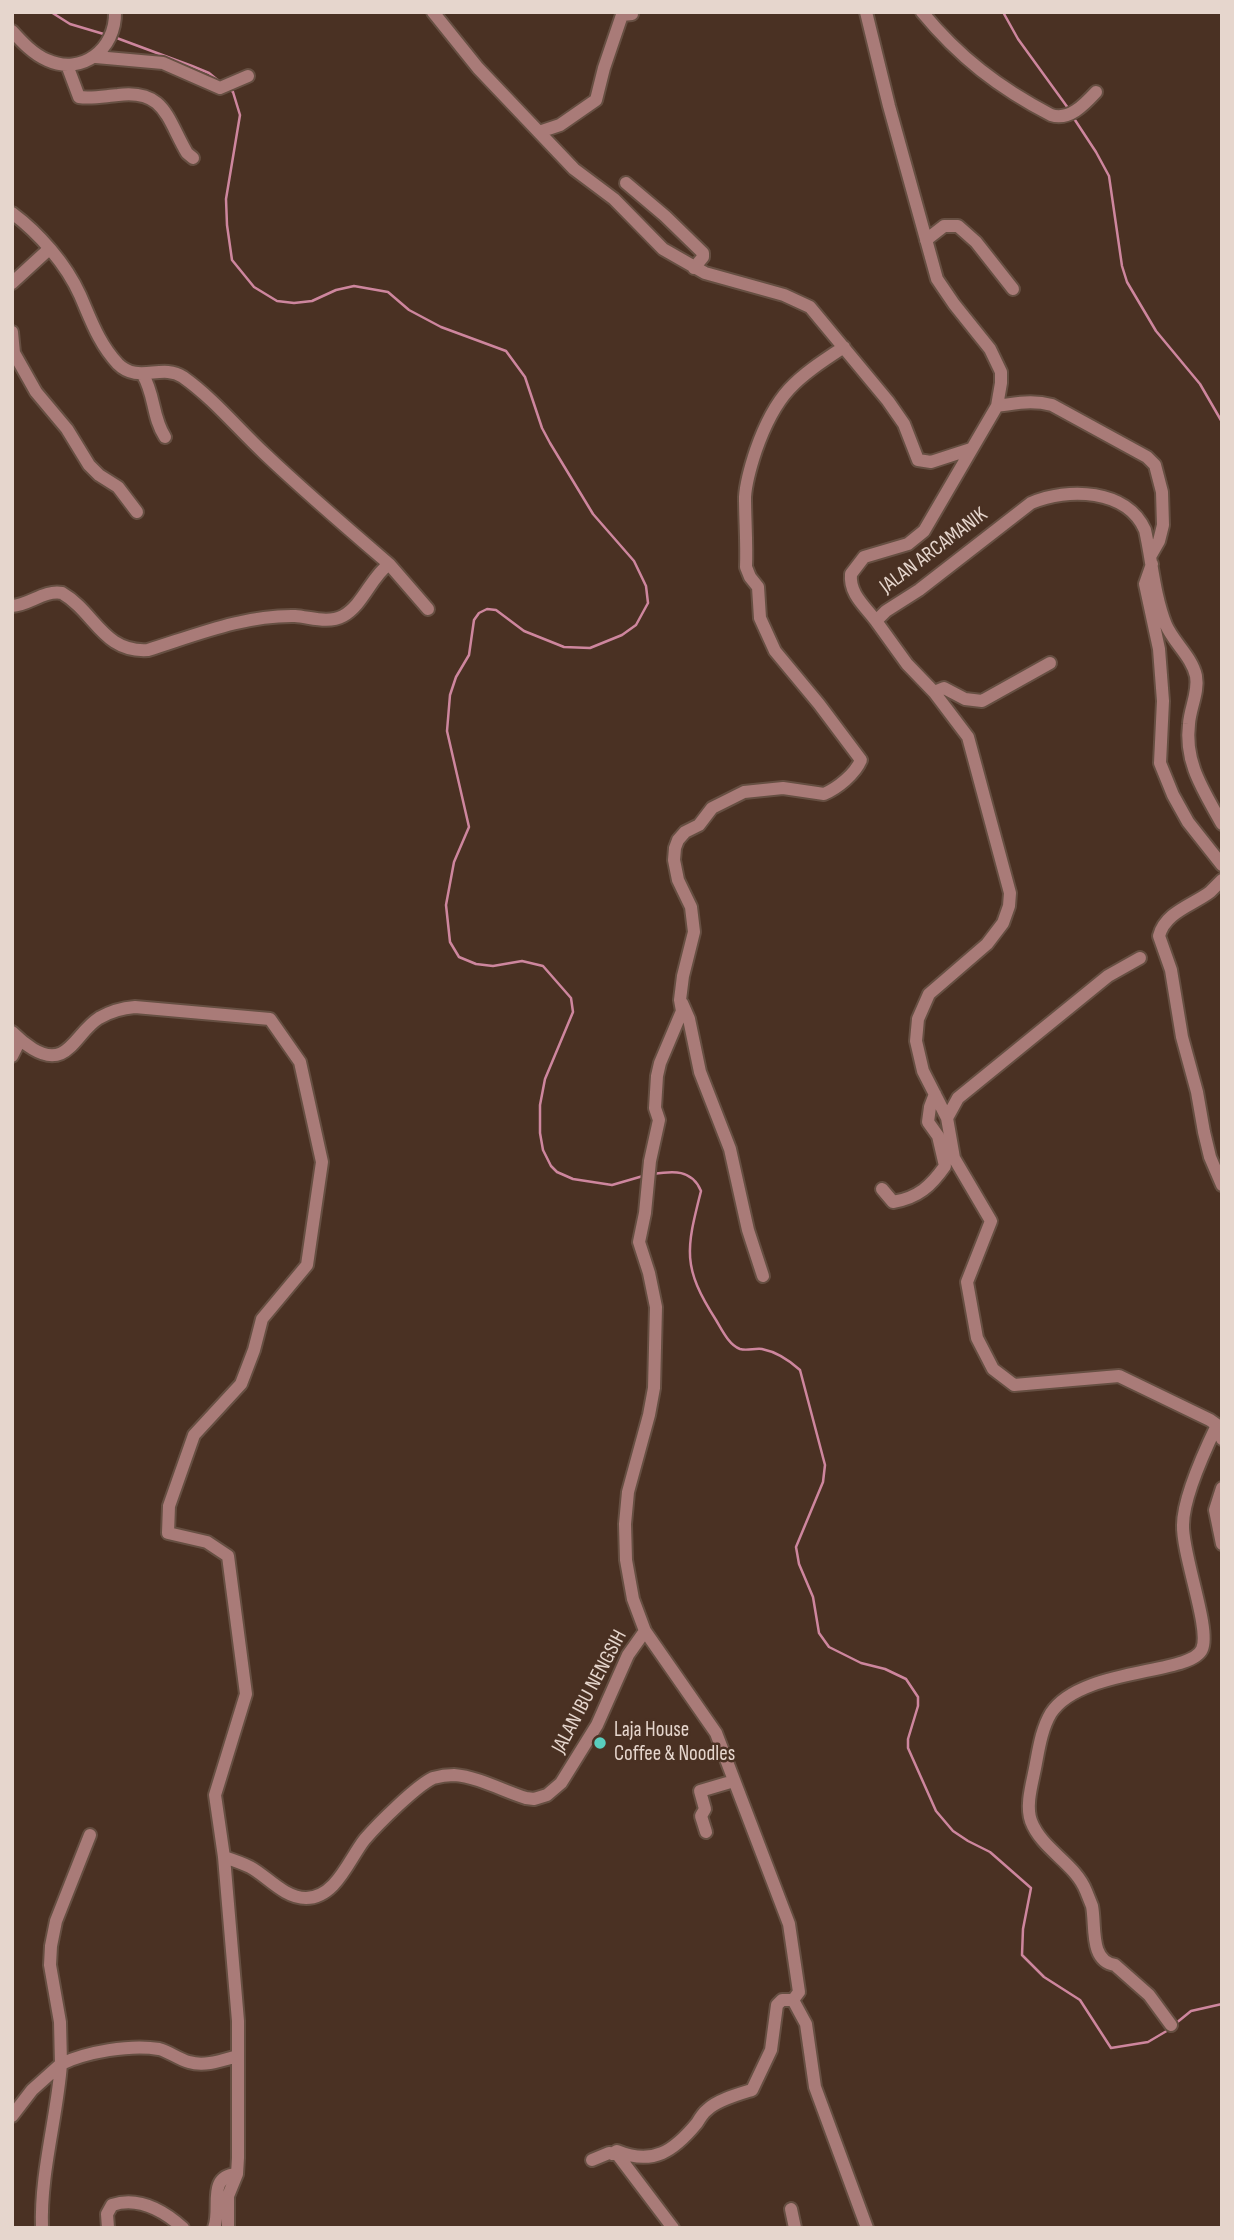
<!DOCTYPE html>
<style>
body{margin:0}
#map{position:relative;width:1234px;height:2240px;overflow:hidden;background:#4a3123;font-family:"Sofia Sans Condensed",sans-serif}
canvas{display:block}
.frame{position:absolute;inset:0;border:14px solid #e6d6cd;pointer-events:none}
</style>
<div id="map">
<canvas width="1234" height="2240"></canvas>
<div class="frame"></div>
</div>
<script>
const ctx = document.querySelector('canvas').getContext('2d');
ctx.lineJoin = 'round';
function stroke(path, color, width, dash) { ctx.strokeStyle = color; ctx.lineWidth = width; ctx.lineCap = dash ? 'butt' : 'round'; ctx.setLineDash(dash || []); ctx.stroke(path); }
function drawText(font, color, halo, rows, align = 'center') {
  ctx.font = font + ' "Sofia Sans Condensed",sans-serif'; ctx.lineWidth = 5; ctx.setLineDash([]); ctx.textBaseline = 'middle'; ctx.strokeStyle = halo; ctx.fillStyle = color; for (const [text, x, y, turn = 0] of rows) {
    ctx.save(); ctx.translate(x, y); ctx.rotate((+turn || 0) * Math.PI / 180); ctx.textAlign = isNaN(turn) ? turn : align; if (halo) ctx.strokeText(text, 0, 0); ctx.fillText(text, 0, 0); ctx.restore();
  }
}
const stream = new Path2D(`
 M51,12l19,12 37,11
 M1003,12l15,27 50,69
 M114,37l78,29 17,7 11,9
 M228,88l5,4 7,23 -14,84 1,26 5,35 22,27 23,14 17,2 18,-2 24,-11 18,-4 34,6 21,18 32,17 65,24 19,26 17,51 8,15 43,71 41,47 12,25 2,17 -12,22 -14,10 -32,13 -26,-1 -40,-16 -28,-21 -9,-1 -8,4 -5,7 -5,35 -13,22 -6,18 -3,36 22,96 -15,35 -8,43 4,37 9,15 17,7 17,2 29,-5 21,5 28,32 2,14 -28,67 -5,26v28l3,17 8,16 6,6 16,7 39,6 31,-9
 M1073,117l23,35 13,24 13,90 5,16 29,49 44,53 22,38
 M653,1174c20,-3 39,-5 48,17 -15,59 -19,76 15,129 6,10 13,25 24,29 7,2 15,-1 22,0 15,3 27,11 38,21l25,95 -2,17 -27,65 3,17 14,33 6,36 10,14 32,16 24,6 21,10 12,18v9l-10,33v9l28,63 17,20 15,10 22,11 41,36 -8,41 -1,26 22,22 36,23 31,48 37,-6 22,-13
 M1175,2024l16,-13 31,-7`);
const minor = new Path2D(`
 M433,12l45,56 96,101 40,30 49,50 42,24 79,22 26,12 78,94 16,23 14,36 13,2 40,-13
 M866,12l23,94 48,173 17,25 36,45 11,23v11l-4,23 -73,125 -16,13 -44,13 -13,17c-2,20 14,32 25,47l10,-10 33,-21 112,-87c37,-16 96,-14 114,27 7,31 9,65 21,95 8,18 26,32 30,51 3,16 -6,32 -7,48 -5,39 15,67 33,100
 M922,12c37,45 77,76 129,103 18,6 33,-10 45,-23
 M12,31c10,11 21,23 35,29 35,16 69,-11 68,-48
 M96,57l67,6 57,25 28,-12
 M67,65l12,32c13,2 26,-1 39,-2 47,-6 49,24 69,58l6,5
 M539,132l21,-7 36,-25 8,-32 18,-53 10,-1
 M626,183l39,33 38,37v4l-9,11
 M12,213c27,20 54,51 68,82 11,25 19,49 38,69 20,20 44,-1 65,13 31,22 55,52 82,77 40,38 82,74 124,110 -18,13 -26,41 -46,52 -15,8 -33,1 -48,0 -51,-1 -99,19 -147,34 -45,3 -53,-38 -86,-57 -19,-3 -32,12 -50,13
 M926,240l18,-14h14l18,16 37,47
 M12,283l36,-33
 M12,332l2,21 22,39 31,37 22,36 10,10 19,12 19,25
 M844,347c-49,32 -68,46 -88,103 -5,15 -10,31 -11,47 0,23 2,47 1,70l4,10 8,10 2,31 15,33 44,53 42,56c-6,14 -23,28 -37,34l-41,-6 -39,4 -32,16 -13,17 -14,7 -7,8 -3,8 -1,12 4,20 13,27 3,25 -11,44 -3,24 2,11 -22,52 -3,13 -2,32 4,12 -9,41 -5,52 -6,29 10,31 7,34 -2,81 -5,27 -21,77 -3,32 1,36 7,39 12,32 71,102 73,191 10,68 -6,8 13,24 9,63 52,141
 M143,375c12,20 9,42 22,62
 M997,406c19,-3 36,-6 55,-1l95,52 8,8 7,27 1,33 -4,16 -8,14
 M389,564l39,45
 M1152,564l-7,20 14,65 4,52 -3,62 13,32 15,27 34,43
 M876,621l31,43 27,28 34,45 42,156 -1,13 -6,17 -16,21 -58,50 -11,25 -2,22 7,30 24,47 7,40 37,63 -24,61 10,56 16,31 21,16 105,-9 91,44 7,5 5,14
 M934,692l10,-4 21,11 17,2 68,-38
 M1222,880c-4,4 -8,8 -12,12 -17,13 -45,20 -51,44l12,34 11,67 15,55 7,40 6,25 12,28
 M682,1003l7,16 11,53 30,77 18,81 15,46
 M12,1032c7,7 13,12 21,17 35,21 42,-16 66,-31 12,-7 23,-10 36,-11l135,12 30,43 22,100 -15,103 -45,54 -8,31 -13,34 -47,51 -25,71 -1,27 39,9 21,14 18,138 -31,101 9,62 14,164v137l-1,16 -9,22v32
 M12,1056l8,-16
 M947,1118l11,-20 150,-122 32,-18
 M882,1189l11,13c25,-4 38,-16 52,-36l-7,-30 -10,-14 2,-15 5,-13
 M1222,1488l-7,22 7,34
 M706,1832l-5,-16 4,-7 -5,-18 34,-10
 M224,1857c9,3 18,6 26,10 17,9 34,31 56,31 30,0 43,-39 59,-59 13,-15 51,-53 68,-61 7,-2 15,-3 21,-3 25,2 49,16 72,23l8,1 13,-4 14,-12 36,-58 31,-70 17,-24
 M1171,2025l-22,-30 -34,-30c-26,-4 -19,-40 -23,-59 -2,-5 -4,-10 -6,-15 -11,-28 -44,-41 -55,-70 -6,-17 2,-40 5,-58 3,-16 6,-35 15,-50 30,-46 141,-38 151,-64 9,-20 -20,-94 -19,-124 0,-28 22,-75 34,-100
 M12,2116l20,-26 29,-26 -1,-42 -10,-57 1,-19 5,-25 34,-86
 M612,2154l5,-3c36,15 57,0 80,-28 3,-5 6,-10 10,-13 10,-10 32,-16 45,-20l19,-40 6,-45 5,-5h11
 M592,2160l17,-7 8,1 56,74
 M791,2209l4,19
 M42,2228c-2,-55 15,-110 19,-164 25,-12 70,-20 98,-15 11,3 19,10 30,13 16,5 34,-2 49,-6
 M108,2228l-1,-14 5,-9c27,-9 52,6 71,23
 M214,2228c8,-20 -8,-52 23,-54`);
const markers = [
 [600,1743,7,"#59cebe"]
];
const streetNames = [
 ["JALAN ARCAMANIK",934,551,-37],
 ["JALAN IBU NENGSIH",590,1692,-62]
];
const poiNames = [
 ["Laja House",614,1731],
 ["Coffee & Noodles",614,1755]
];
stroke(stream, '#ce869e', 2.5);
stroke(minor, '#664f42', 16);
stroke(minor, '#a97b78', 12);
for (const [x, y, r, color] of markers) { const dot = new Path2D(); dot.arc(x, y, r, 0, 2 * Math.PI); ctx.fillStyle = color; ctx.fill(dot); stroke(dot, '#4a3123', 2.5); }
drawText('21px', '#e6d6cd', '#4a3123', streetNames);
drawText('21px', '#e6d6cd', '#4a3123', poiNames, 'left');
</script>
